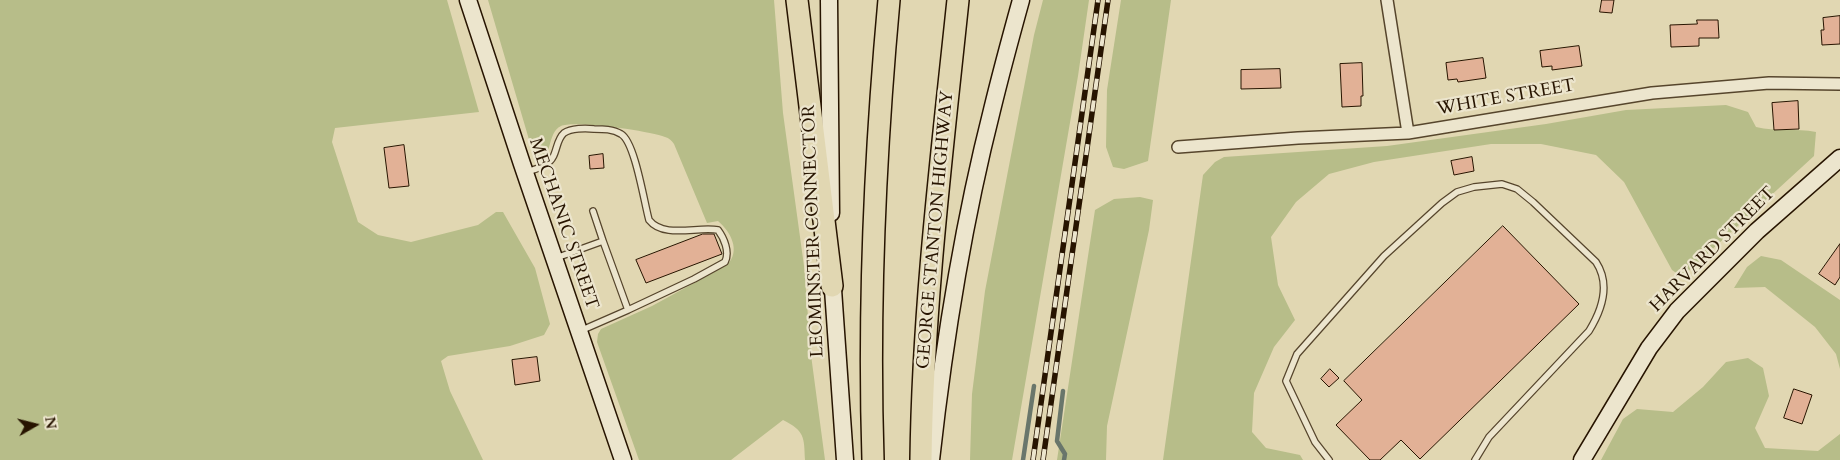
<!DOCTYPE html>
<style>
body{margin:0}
#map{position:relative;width:1840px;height:460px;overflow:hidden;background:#e1d7b2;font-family:Cardo,serif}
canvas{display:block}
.north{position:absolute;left:10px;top:400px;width:50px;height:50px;-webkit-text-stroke:4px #ece5cd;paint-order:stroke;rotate:82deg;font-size:14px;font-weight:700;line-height:20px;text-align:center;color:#271400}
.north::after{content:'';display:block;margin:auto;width:18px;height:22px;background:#271400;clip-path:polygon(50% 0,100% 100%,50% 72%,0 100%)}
</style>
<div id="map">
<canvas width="1840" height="460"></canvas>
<div class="north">N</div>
</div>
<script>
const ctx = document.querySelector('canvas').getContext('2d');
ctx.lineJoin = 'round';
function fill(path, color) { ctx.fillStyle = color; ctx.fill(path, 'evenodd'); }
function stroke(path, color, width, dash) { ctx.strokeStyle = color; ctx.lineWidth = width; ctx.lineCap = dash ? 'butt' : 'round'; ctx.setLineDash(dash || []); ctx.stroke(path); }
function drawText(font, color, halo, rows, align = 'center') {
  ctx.font = font + ' Cardo,serif'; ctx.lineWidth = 4.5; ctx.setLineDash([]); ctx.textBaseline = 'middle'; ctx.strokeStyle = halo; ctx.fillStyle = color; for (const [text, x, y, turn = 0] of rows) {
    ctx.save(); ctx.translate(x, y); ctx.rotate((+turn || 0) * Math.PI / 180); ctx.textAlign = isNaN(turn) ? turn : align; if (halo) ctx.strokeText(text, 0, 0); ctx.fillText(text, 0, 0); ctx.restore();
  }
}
const green = new Path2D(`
 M0,0h447l32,112 -144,16 -3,14 26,80 20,13 33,7 67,-17 18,-13h7l32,56 15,56 -6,11 -34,11 -62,10 -7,5 9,30 33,69h-483z
 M488,0h286l9,113 21,153 7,89 14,105h-20c-1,-23 0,-29 -22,-40l-52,40h-92l-42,-118 1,-8 3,-5 51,-23 75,-41c14,-14 4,-33 -9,-44l-11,2 -33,-79c-2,-3 -5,-6 -9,-7 -15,-6 -91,-17 -104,-11 -15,7 -7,34 -26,34z
 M1043,0h46l-11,76 -66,384h-42l2,-66 13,-103 49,-256z
 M1121,0h50l-23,161 -24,8 -11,-2 -7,-20 1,-57z
 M1726,105l22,7 8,15c20,5 40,1 60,5l-2,24 -132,121 -10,-7 -48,-88 -28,-27 -55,-11h-50l-117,18 -45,12 -33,28 -25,35 7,48 17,35 -21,27 -20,46 -2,39 14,16 34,7 3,5h-140l40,-285 12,-13 9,-5 163,-11 159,-22 80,-14z
 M1140,197l13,3 -4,30 -42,196 -1,34h-49l38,-250 19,-11z
 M1761,256l20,4 59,40v69l-4,-15 -21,-27 -50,-40 -31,1 13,-21z
 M1748,358l15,10 6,28 -14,32 10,20 53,3 22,-17v26h-239l22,-41 14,-10 36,3 30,-25 23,-25z`);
const stream = new Path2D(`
 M1063,391l-6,50 8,13 -1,6
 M1023,460l11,-74`);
const building = new Path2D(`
 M1602,0h12l-2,13 -12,-1z
 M1840,16v28l-18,1 -1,-15h3l-1,-12z
 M1697,20h21l1,18h-20v8l-28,1 -1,-22 27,-1z
 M1579,46l3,20 -30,4v-4l-10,1 -2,-16z
 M1483,58l3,20 -28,4 -1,-3 -9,1 -2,-17z
 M1362,63l1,33h-2v10l-19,1 -2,-43z
 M1280,69l1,19 -40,1v-19z
 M1798,101l1,28 -25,1 -2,-27z
 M404,145l5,41 -20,2 -5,-40z
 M603,154l1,14 -14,1 -1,-13z
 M1472,157l2,14 -20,4 -3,-14z
 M1503,226l76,78 -159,155 -19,-19 -21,20h-10l-34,-35 26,-25 -18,-19z
 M703,234h11l8,20 -76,29 -10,-23z
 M1840,244v33l-5,8 -16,-11z
 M537,357l3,24 -25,4 -3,-25z
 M1330,369l9,9 -10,9 -8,-8z
 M1794,389l18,6 -10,29 -18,-6z`);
const service = new Path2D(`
 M527,172c8,-3 22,-6 26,-15 4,-7 4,-18 11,-24 7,-5 22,-5 30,-4 9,0 19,0 27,5 14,8 23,68 28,86 15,19 49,6 69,10 6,8 12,22 7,32l-31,17 -66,31
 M593,211l10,30
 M556,258l47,-17 25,69 -48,21
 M1329,460l-14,-18 -29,-61 11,-27 87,-98 58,-53 15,-11 17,-5 28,-3 15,5 16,13 63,60c15,23 6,48 -7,69l-100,106 -14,23`);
const minor = new Path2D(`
 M1387,0l21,133
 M1178,147l120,-9 110,-5 244,-40 117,-10 71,1`);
const secondary = new Path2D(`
 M468,0l54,164 101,296
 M829,0l2,213
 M832,275l13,185
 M931,460c13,-117 32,-236 61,-350 9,-37 19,-74 29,-110
 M1582,460l67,-112 28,-37 80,-80 83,-73`);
const motorway = new Path2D(`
 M797,0l35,286
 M873,460c-5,-154 2,-307 16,-460
 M921,460c2,-154 21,-307 37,-460`);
const rail = new Path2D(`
 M1033,460l65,-460
 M1043,460l65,-460`);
const streetNames = [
 ["WHITE STREET",1506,98,-10],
 ["MECHANIC STREET",563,224,71],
 ["GEORGE STANTON HIGHWAY",936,230,-85],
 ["LEOMINSTER CONNECTOR",814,231,-92],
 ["HARVARD STREET",1713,250,-45]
];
fill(green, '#b7bd89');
stroke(stream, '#69766b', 4.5);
fill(building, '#e2b196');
stroke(building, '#271400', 1);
stroke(service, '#56452c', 8);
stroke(minor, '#56452c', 14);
stroke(secondary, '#271400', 19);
stroke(motorway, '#271400', 24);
stroke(service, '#ece5cd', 5.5);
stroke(minor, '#ece5cd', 11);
stroke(secondary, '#ece5cd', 16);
stroke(motorway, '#e1d7b2', 21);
stroke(rail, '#271400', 5.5);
stroke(rail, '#ece5cd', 4, [11]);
drawText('18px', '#271400', '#ece5cd', streetNames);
</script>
